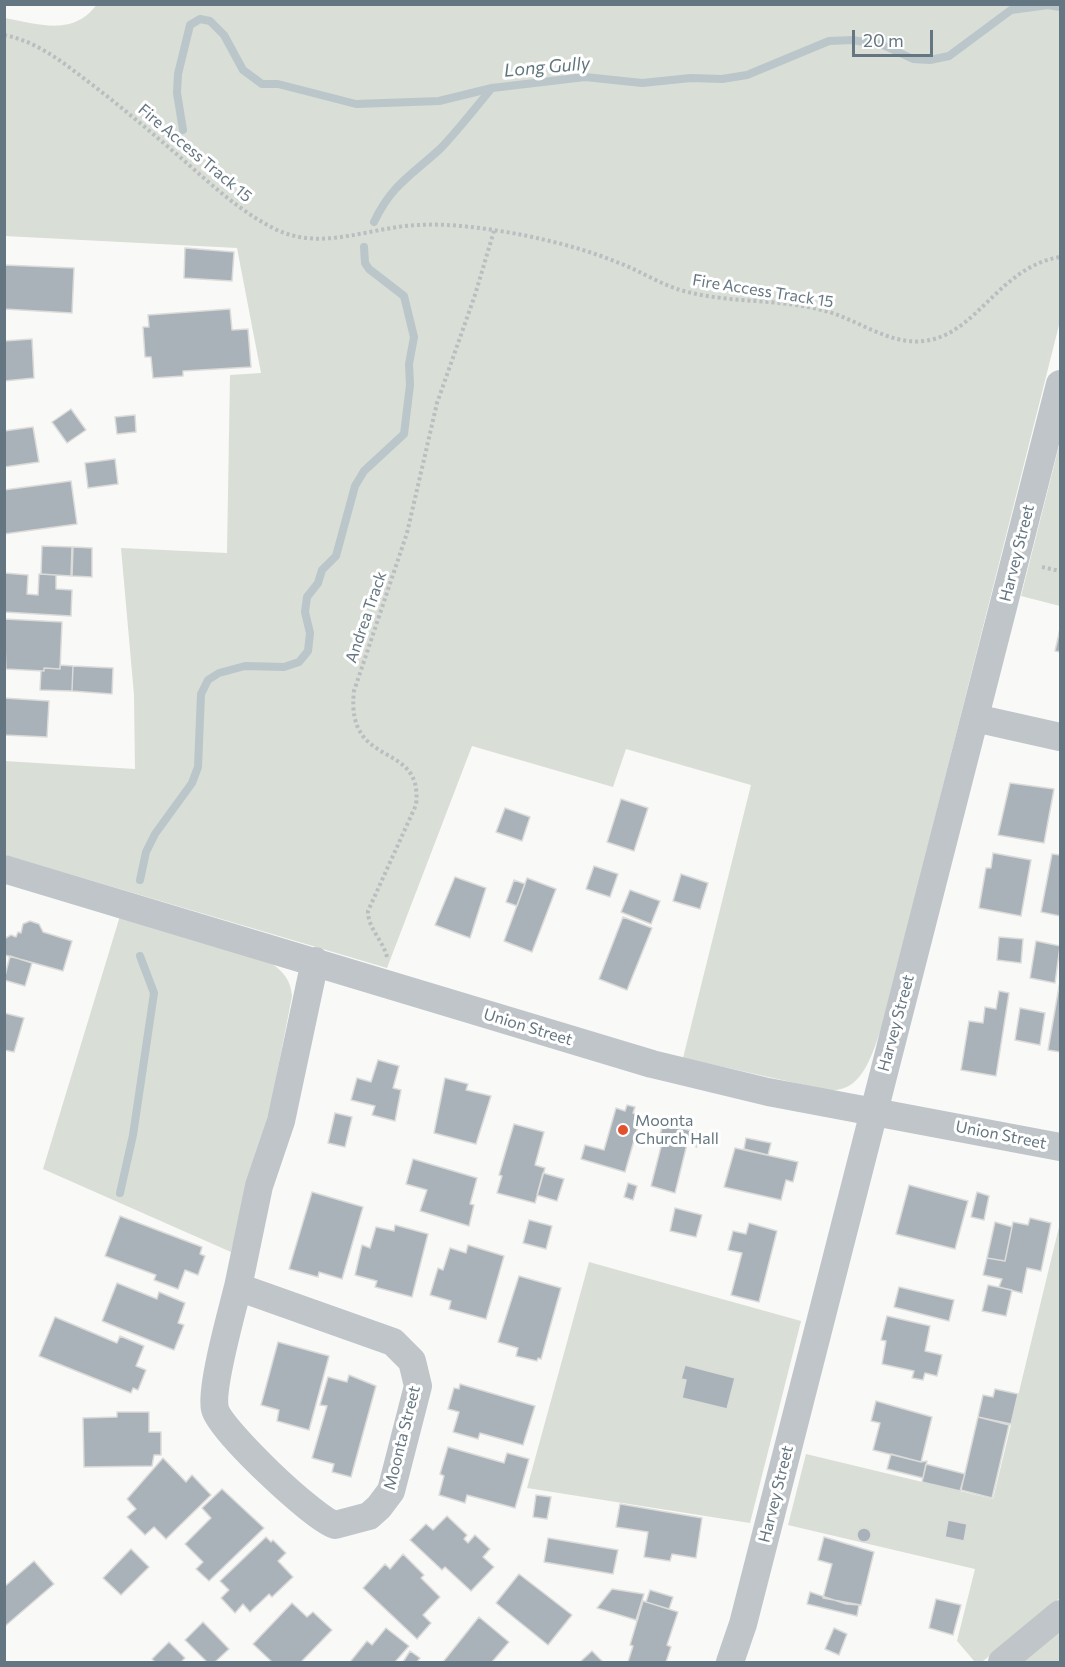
<!DOCTYPE html>
<style>
body{margin:0}
#map{position:relative;width:1065px;height:1667px;overflow:hidden;background:#f9f9f7;font-family:Commissioner,sans-serif}
canvas{display:block}
.frame{position:absolute;inset:0;border:6px solid #647681;pointer-events:none}
.scale{position:absolute;left:852px;top:30px;width:81px;height:27px;box-sizing:border-box;border:3px solid #647681;border-top:0;padding-left:8px;font-size:18px;line-height:21px;white-space:nowrap;color:#647681;-webkit-text-stroke:4px #fff;paint-order:stroke}
</style>
<div id="map">
<canvas width="1065" height="1667"></canvas>
<div class="frame"></div>
<div class="scale">20 m</div>
</div>
<script>
const ctx = document.querySelector('canvas').getContext('2d');
ctx.lineJoin = 'round';
function fill(path, color) { ctx.fillStyle = color; ctx.fill(path, 'evenodd'); }
function stroke(path, color, width, dash) { ctx.strokeStyle = color; ctx.lineWidth = width; ctx.lineCap = dash ? 'butt' : 'round'; ctx.setLineDash(dash || []); ctx.stroke(path); }
function drawText(font, color, halo, rows, align = 'center') {
  ctx.font = font + ' Commissioner,sans-serif'; ctx.lineWidth = 6; ctx.setLineDash([]); ctx.textBaseline = 'middle'; ctx.strokeStyle = halo; ctx.fillStyle = color; for (const [text, x, y, turn = 0] of rows) {
    ctx.save(); ctx.translate(x, y); ctx.rotate((+turn || 0) * Math.PI / 180); ctx.textAlign = isNaN(turn) ? turn : align; if (halo) ctx.strokeText(text, 0, 0); ctx.fillText(text, 0, 0); ctx.restore();
  }
}
const green = new Path2D(`
 M97,4l963,1v316l-177,703c-11,28 -19,70 -56,66l-144,-32 68,-273 -125,-36 -13,38 -141,-41 -85,222 -382,-113 -1,-94 131,8 -1,-74 -13,-147 106,5 3,-178 31,-2 -24,-125 -232,-12v-218c33,6 69,19 92,-14z
 M1060,442v164l-39,-10z
 M120,916l152,48c12,8 19,17 20,32l-21,109 -40,147 -188,-83z
 M1060,1223v375l-78,64h-7l-18,-21 18,-72 -187,-44 18,-71 187,45z
 M589,1262l212,59 -51,202 -223,-35z
 M1060,1631v31h-38z`);
const stream = new Path2D(`
 M183,130l-6,-37 1,-19 12,-49 10,-6 10,2 14,14 19,35 19,14h16l78,20 83,-3 53,-13 93,-11 57,6 49,-5 31,1 25,-4 82,-34 23,-1 31,5 30,14 17,1 19,-4 62,-46 37,-5 12,2
 M374,222c18,-38 38,-47 67,-74 18,-19 34,-40 51,-60
 M140,880l6,-28 9,-18 37,-51 6,-16 3,-73 7,-14 11,-7 26,-7 39,1 15,-5 9,-11 2,-18 -5,-21 2,-15 11,-14 4,-13 14,-14 19,-70 9,-15 40,-37 6,-49 -1,-21 5,-27 -10,-41 -35,-27 -4,-6 -1,-16
 M120,1193l13,-58 21,-142 -14,-37`);
const building = new Path2D(`
 M185,248l49,4 -2,29 -48,-3z
 M4,265l70,3 -2,45 -68,-4z
 M230,309l2,21 16,-1 3,38 -68,4v5l-30,2 -2,-21h-6l-2,-30h6l-1,-12z
 M32,339l2,39 -30,3v-40z
 M71,409l15,21 -19,13 -15,-21z
 M135,415l1,17 -19,2 -2,-17z
 M33,427l6,35 -35,5v-36z
 M115,459l3,25 -30,4 -3,-25z
 M71,481l6,43 -73,10v-44z
 M42,546l30,1 -1,29 -30,-2z
 M73,547l19,1v29l-20,-1z
 M4,573l24,2 -1,19 11,1 1,-21 17,1v14l16,1 -1,26 -67,-4z
 M4,619l58,3 -2,47 -16,-1v3l-38,-2z
 M1060,629v23l-5,-1z
 M60,665l13,1 -1,25 -32,-1 1,-19h3v-3l16,1z
 M73,666l40,2 -1,26 -40,-3z
 M4,698l45,3 -2,36 -43,-2z
 M1010,783l44,6 -10,54 -46,-8z
 M621,799l27,9 -14,43 -27,-9z
 M505,808l25,9 -8,24 -26,-9z
 M993,853l38,7 -10,56 -42,-8 7,-40h5z
 M1052,854l8,1v61l-19,-4z
 M594,866l24,8 -8,23 -24,-8z
 M681,874l27,9 -8,26 -27,-8z
 M455,877l31,11 -16,50 -35,-13z
 M527,878l29,11 -24,63 -28,-11z
 M514,880l11,4 -8,22 -11,-4z
 M630,890l30,11 -9,23 -30,-12z
 M623,917l29,11 -25,62 -28,-11z
 M30,921l9,3 4,8 29,9 -9,30 -58,-16 -1,-16 7,-4 5,2 2,-5 3,1 2,-9z
 M999,937l24,2 -2,24 -24,-3z
 M1036,941l24,5 -5,37 -25,-5z
 M10,956l22,7 -7,23 -21,-6z
 M1060,981v71l-12,-2z
 M999,991l10,2 -13,83 -35,-6 8,-49 14,2 2,-16 11,2z
 M1020,1008l25,5 -5,32 -25,-5z
 M4,1013l20,5 -10,34 -10,-2z
 M378,1060l21,6 -6,22 8,2 -6,31 -23,-6 3,-9 -24,-6 6,-22 14,4z
 M445,1078l23,6 -2,6 25,6 -15,48 -42,-11z
 M627,1105l8,2 -2,6 8,3 -16,56 -44,-13 4,-14 19,5 12,-42 9,3z
 M335,1113l17,4 -7,30 -17,-4z
 M514,1124l30,8 -9,33 10,3 -10,35 -38,-10 5,-17 -3,-1z
 M663,1124l38,9 -4,14 -10,-3 -12,49 -24,-7 12,-47 -4,-1z
 M746,1138l25,5 -3,12 -24,-6z
 M735,1148l63,14 -5,20 -7,-2 -5,20 -57,-13z
 M413,1159l64,19 -7,26 4,1 -5,21 -49,-15 7,-21 -21,-6z
 M543,1173l21,6 -7,22 -20,-6z
 M628,1183l9,3 -4,14 -9,-3z
 M909,1185l59,16 -13,48 -59,-15z
 M312,1192l51,15 -21,72 -23,-7 -1,5 -29,-8z
 M977,1192l12,4 -5,24 -13,-3z
 M675,1208l27,7 -6,22 -26,-6z
 M120,1216l82,31 -2,7 5,2 -7,19 -13,-5 -7,19 -24,-9 2,-5 -51,-19z
 M1030,1218l21,5 -10,48 -14,-3 -5,25 -23,-6 3,-8 -19,-4 4,-17 18,3 8,-39 15,3z
 M529,1220l23,6 -6,23 -23,-6z
 M995,1222l17,5 -7,34 -18,-3z
 M749,1223l28,8 -18,71 -28,-7 11,-42 -14,-3 5,-19 13,3z
 M395,1225l33,9 -16,63 -37,-10 2,-6 -22,-6 7,-30 8,3 6,-21 18,4z
 M468,1245l36,11 -18,63 -37,-10 2,-8 -21,-6 8,-27 5,2 7,-22 16,5z
 M519,1276l42,12 -20,71 -3,-1 -1,3 -21,-5 2,-8 -20,-6z
 M117,1283l40,16 2,-7 26,11 -7,20 6,2 -10,25 -72,-29z
 M988,1285l24,5 -6,26 -24,-5z
 M899,1287l55,13 -5,21 -55,-14z
 M887,1316l43,10 -5,25 17,4 -5,21 -12,-3 -2,7 -11,-2 2,-7 -32,-7 4,-23 -5,-1z
 M55,1317l62,26 3,-7 24,10 -8,20 10,4 -8,20 -5,-2 -2,5 -92,-37z
 M278,1342l51,14 -20,74 -32,-9 2,-11 -18,-5z
 M685,1365l50,13 -8,31 -45,-11 4,-18 -5,-1z
 M349,1375l27,11 -25,91 -19,-5 2,-8 -22,-6 15,-52 -7,-1 8,-28 19,5z
 M460,1384l75,22 -12,39 -43,-12 -2,6 -25,-7 6,-20 -11,-3 6,-21 5,1z
 M995,1389l23,5 -7,30 -33,-7 5,-22 10,2z
 M876,1401l56,16 -11,45 -48,-12 7,-27 -9,-2z
 M117,1412h32v20h12v23h-7l-2,11 -68,1 -1,-49 34,-1z
 M978,1417l31,8 -17,73 -31,-8z
 M448,1447l56,16 3,-10 22,6 -14,49 -48,-13 -2,8 -26,-8 5,-19 -4,-2z
 M891,1454l30,8 6,-1 -4,17 -36,-9z
 M163,1458l23,24 6,-7 19,20 -45,44 -12,-12 -9,8 -18,-18 9,-8 -9,-10z
 M926,1464l39,10 -5,17 -38,-9z
 M222,1489l42,39 -55,53 -13,-12 7,-7 -18,-18 26,-26 -9,-10z
 M536,1495l15,2 -4,22 -14,-2z
 M620,1504l82,14 -6,40 -24,-4 -2,7 -26,-4 4,-25 -32,-5z
 M447,1516l20,19 -3,4 4,4 7,-8 15,14 -7,8 11,10 -23,24 -26,-24 -3,3 -32,-30 16,-16 7,6z
 M948,1520l19,4 -3,17 -19,-4z
 M857 1535a7 7 0 1 1 14 0a7 7 0 1 1-14 0Z
 M266,1537l5,5 2,-2 13,13 -8,8 15,16 -21,20 -3,-3 -19,18 -7,-8 -8,9 -14,-15 8,-8 -9,-9z
 M824,1537l50,15 -13,53 -38,-7 9,-34 -14,-4z
 M548,1538l70,12 -5,24 -69,-12z
 M131,1549l18,18 -28,28 -18,-17z
 M403,1554l21,21 -3,3 19,19 -17,18 8,8 -14,16 -54,-51 22,-24 5,5z
 M34,1561l20,23 -50,43v-40z
 M519,1574l53,41 -24,30 -52,-42z
 M612,1589l32,5 -8,26 -39,-12z
 M650,1590l23,7 -4,12 -23,-7z
 M810,1592l36,12 13,1 -2,11 -50,-12z
 M936,1599l25,6 -8,30 -24,-7z
 M643,1601l35,11 -11,33 4,2 -5,15h-38l5,-16 -3,-1z
 M292,1603l15,14 6,-5 19,18 -31,32h-29l-19,-18z
 M479,1617l30,25 -17,20h-49z
 M203,1622l26,27 -14,13h-8l-22,-22z
 M386,1628l23,18 -14,16h-45l17,-21 5,4z
 M834,1628l13,6 -8,21 -14,-6z
 M169,1642l16,16 -4,4h-26l-3,-3z
 M410,1651l10,7 -3,4h-14z
 M592,1651l11,11h-23z`);
const path = new Path2D(`
 M4,35c32,6 57,26 82,45 33,25 64,51 95,78 30,26 58,53 94,71 47,23 94,-2 143,-4 35,-2 72,4 105,10 33,7 65,15 96,28 22,8 42,22 65,28 47,13 98,7 145,21 30,9 62,33 94,29 54,-5 75,-74 137,-84
 M1042,567l18,4
 M387,957c-4,-17 -19,-28 -19,-46l48,-106c8,-66 -71,-34 -62,-114l53,-158 30,-130 38,-108 19,-64`);
const street = new Path2D(`
 M975,718l85,19
 M4,869l648,195 116,28 292,55
 M238,1287l155,55 19,19 6,25 -27,105 -12,16 -10,9 -34,9c-22,-7 -115,-95 -120,-116 -5,-20 17,-98 23,-122z
 M238,1287l21,-101 22,-65 34,-160
 M730,1662l13,-38 317,-1240
 M1002,1662l58,-48`);
const markers = [
 [623,1130,6,"#e2502e"]
];
const streetNames = [
 ["Fire Access Track 15",195,153,40],
 ["Fire Access Track 15",763,291,9],
 ["Harvey Street",1017,553,-76],
 ["Andrea Track",366,617,-71],
 ["Harvey Street",896,1023,-75],
 ["Union Street",528,1027,17],
 ["Union Street",1001,1135,11],
 ["Moonta Street",402,1438,-76],
 ["Harvey Street",776,1494,-76]
];
const poiNames = [
 ["Moonta",635,1121],
 ["Church Hall",635,1139]
];
const waterNames = [
 ["Long Gully",547,67,-5]
];
fill(green, '#d9ded6');
stroke(stream, '#bac6ca', 8);
fill(building, '#a9b2b8');
stroke(building, '#dbdbd9', 1.5);
stroke(path, '#babec1', 4, [3, 3]);
stroke(street, '#c0c5c9', 28);
for (const [x, y, r, color] of markers) { const dot = new Path2D(); dot.arc(x, y, r, 0, 2 * Math.PI); ctx.fillStyle = color; ctx.fill(dot); stroke(dot, '#fff', 2); }
drawText('16px', '#647681', '#fff', streetNames);
drawText('16px', '#647681', '#fff', poiNames, 'left');
drawText('italic 18px', '#5f757c', '#fff', waterNames);
</script>
